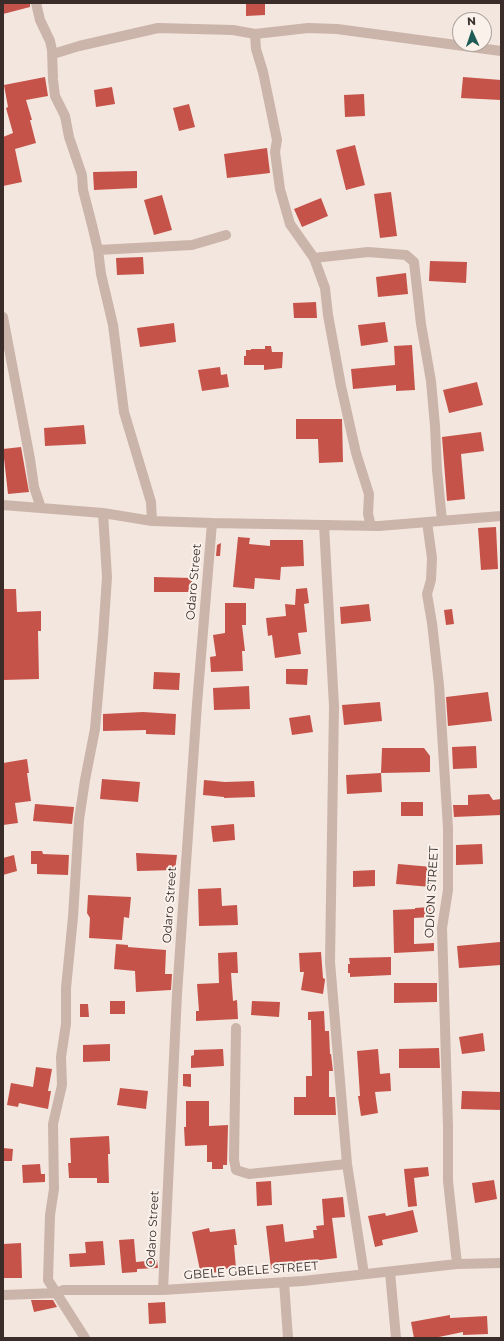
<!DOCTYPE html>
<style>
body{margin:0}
#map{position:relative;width:504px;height:1341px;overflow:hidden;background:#f3e6de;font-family:Montserrat,sans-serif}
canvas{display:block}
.frame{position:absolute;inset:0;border:4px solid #392c29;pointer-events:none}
.north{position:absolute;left:452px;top:12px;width:40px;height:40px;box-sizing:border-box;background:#faf1eb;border:1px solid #ada29d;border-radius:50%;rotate:357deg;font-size:11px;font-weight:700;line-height:16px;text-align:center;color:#392c29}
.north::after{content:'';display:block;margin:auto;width:14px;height:18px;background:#1e5b55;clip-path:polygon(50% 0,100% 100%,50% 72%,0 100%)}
</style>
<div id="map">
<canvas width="504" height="1341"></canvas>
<div class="frame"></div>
<div class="north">N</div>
</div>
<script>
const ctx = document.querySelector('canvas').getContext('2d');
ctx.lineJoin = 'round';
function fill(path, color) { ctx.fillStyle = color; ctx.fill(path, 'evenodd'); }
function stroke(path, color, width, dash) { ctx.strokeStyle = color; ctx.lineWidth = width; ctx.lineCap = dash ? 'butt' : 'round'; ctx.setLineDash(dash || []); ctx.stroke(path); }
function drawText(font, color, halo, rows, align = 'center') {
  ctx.font = font + ' Montserrat,sans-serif'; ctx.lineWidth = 4; ctx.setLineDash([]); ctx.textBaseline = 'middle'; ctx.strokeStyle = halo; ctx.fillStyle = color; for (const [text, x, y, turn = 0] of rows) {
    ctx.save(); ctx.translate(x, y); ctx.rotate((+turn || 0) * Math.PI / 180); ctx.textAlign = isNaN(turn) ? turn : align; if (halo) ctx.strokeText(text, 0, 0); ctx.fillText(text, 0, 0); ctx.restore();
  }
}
const building = new Path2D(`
 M3,3h27v4l-27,7z
 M246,3h19v12l-19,1z
 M45,77l3,19 -22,4 6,20h-2l6,23 -21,6 7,33 -19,4v-49l10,-4 -7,-25 2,-1 -4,-22z
 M463,77l38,3v20l-40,-2z
 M112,87l3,17 -19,3 -2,-17z
 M364,94l1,22 -20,1 -1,-22z
 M189,104l6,23 -16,4 -6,-23z
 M355,145l10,40 -19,5 -10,-40z
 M267,148l3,25 -43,5 -3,-24z
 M137,171v17l-43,2 -1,-18z
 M391,192l6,44 -17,2 -6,-44z
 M162,195l10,35 -18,5 -10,-35z
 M321,198l7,18 -26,11 -8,-18z
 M143,257l1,17 -27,1 -1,-17z
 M430,261l37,1 -1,21 -37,-2z
 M406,273l2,21 -30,3 -2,-20z
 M316,302l1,16h-23l-1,-15z
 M385,322l3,20 -27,4 -3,-21z
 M174,323l2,19 -36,5 -3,-19z
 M412,345l3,45 -19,1v-6l-43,4 -2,-20 44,-4 -1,-19z
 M265,346h6l1,6h11l-1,16 -18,2v-5h-20v-9h2v-6h5v-1h14z
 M220,367l1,8 6,-1 2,13 -27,4 -4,-21z
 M477,382l6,23 -34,8 -6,-23z
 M296,419h46l1,43 -24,1 -1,-24h-22z
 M84,425l2,19 -41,2 -1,-18z
 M481,432l3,19 -23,3 4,45 -18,2 -5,-64z
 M21,447l8,45 -21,2 -5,-45z
 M496,527l2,42 -17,1 -3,-42z
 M238,537l12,1 -1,6 21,2v-6h33l1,26 -23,1 -1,13 -25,-2 -1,11 -21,-2z
 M221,543l-1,13h-4l1,-11z
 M154,577l38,1 -1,14h-37z
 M307,588l2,15 -5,1 3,28 -9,1 3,21 -26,4 -3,-23 -4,1 -2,-18 20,-2 -1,-12 10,1 1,-16z
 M3,589h13l1,23 24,-1v20h-3l1,48 -36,1z
 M225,603h21v22h-4l3,26h-3l1,20 -32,1 -1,-15 6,-1 -3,-21 12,-2z
 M369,604l2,17 -30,3 -1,-17z
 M452,609l2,15 -8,1 -2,-15z
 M286,669h22l-1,16 -21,-1z
 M154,672l26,1 -1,17 -26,-1z
 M249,686l1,23 -36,1 -1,-22z
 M488,692l4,29 -44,5 -2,-29z
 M380,702l2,19 -38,4 -2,-20z
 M143,712l33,2 -1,21 -29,-1v-4l-43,1v-17z
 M310,715l3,17 -21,3 -3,-17z
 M476,746l1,22 -24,1 -1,-22z
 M382,748h42l6,8v16l-49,1z
 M27,759l2,14h-2l4,28 -16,2 3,20 -15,2v-62z
 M381,773l1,19 -35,2 -1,-19z
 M102,779l38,3 -2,20 -38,-3z
 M204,780l21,2 29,-1 1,16 -31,1v-1l-21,-2z
 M489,794l4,6 8,-1v16l-47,2 -1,-12h15v-10z
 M401,802h22v14h-22z
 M35,804l39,3 -2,17 -39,-3z
 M234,824l1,16 -22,2 -2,-16z
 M482,844l1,20 -27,1v-20z
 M31,851h11l1,3 26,1 -1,20 -31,-1v-10h-6z
 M136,853l41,2 -2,15 -38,1z
 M14,855l3,16 -14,4v-17z
 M398,864l34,3 -1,20 -35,-3z
 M375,870v16l-22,1v-16z
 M221,888l1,18 15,-1 1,20 -39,1 -1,-37z
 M88,895l43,2 -2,21 -5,-1 -2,23 -33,-2 1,-20 -3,-5z
 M430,907l1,10 -17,1v26l20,-1v8l-40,2 -1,-43 22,-1v-1z
 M500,942l1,23 -42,3 -2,-22z
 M116,944l12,1v2l38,3 -1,24h7l-1,16 -35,2 -1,-21 -21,-2z
 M237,952l1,21h-7l2,28 4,-1 1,19 -42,2v-10h3l-2,-27 22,-1 -1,-30z
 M321,952l2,26 2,1v1l-2,14 -22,-4 3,-18h-4l-1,-19z
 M391,957v18l-41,2v-4h-2v-9h2l-1,-6z
 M394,983h43v19l-43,1z
 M110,1001h15v13h-15z
 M252,1001l28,1 -1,15 -28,-2z
 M80,1004h8l1,13h-9z
 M324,1011l1,20h4l1,23h1l2,17h-4v26h6l1,18h-42v-18h12v-21h6l-1,-56h-3v-8z
 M483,1033l2,18 -23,3 -3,-17z
 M110,1044v17l-27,1v-17z
 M439,1048l1,20h-41v-19z
 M223,1049l1,17 -33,2v-12l3,-1v-5z
 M378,1049l2,25 10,-1 1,18 -16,1 3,21 -17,3 -3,-20h2l-3,-45z
 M36,1067l16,2 -4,22h3l-3,18 -29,-6 -1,4 -11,-2 4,-22 22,4z
 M183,1074h8v13l-8,-1z
 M120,1088l28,3 -2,18 -29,-4z
 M462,1091l39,1v18l-40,-1z
 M186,1101h23v25l19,-1 -1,40h-4v4h-11v-7h-5v-17l-22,1 -1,-19h2z
 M109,1136l1,18h-2l1,29h-12v-5h-28l-1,-15h3l-1,-25z
 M3,1148l10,1 -1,12h-9z
 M40,1164l1,10h4v8l-22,1 -1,-18z
 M428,1167l1,9 -15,2 3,28 -9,1 -4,-38z
 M494,1180l3,19 -22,4 -3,-20z
 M271,1181l1,24 -15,1 -1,-24z
 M343,1197l2,20 -13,1 5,40 -49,6 -6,1v3l-11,1 -5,-43 17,-2 2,18 29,-4 -1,-8h4l-1,-4 8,-1 -2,-26z
 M413,1210l5,22 -36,8 1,5 -8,2 -7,-31 17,-3 1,3z
 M209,1228l1,4 25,-3 2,16h-3l2,23 -18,1v3l-17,3 -9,-43z
 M134,1239l2,23 21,-2 1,8 -21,1v3l-15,1 -3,-33z
 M103,1241l2,24 -35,2 -1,-13 17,-1 -1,-11z
 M21,1243l1,35h-18l-1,-34z
 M31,1300h22l4,7 -23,5z
 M165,1302l1,21 -17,1 -1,-21z
 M450,1315v3l37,-2 1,18 -25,1v-3l-29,6h-20l-3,-16z`);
const street = new Path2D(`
 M36,3l4,17 10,21 2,9 1,30 2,16 10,20 4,21 13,38 1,15 9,35 6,25 3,24 12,51 11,87 27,90 1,19
 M255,34l1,15 7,23 14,68 -2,12 5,37 10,35 24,34 11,30 3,27 13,71 15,67 13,41 -1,20 3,12
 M53,54l26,-8 79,-18 75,2 22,4 53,-6 29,1 164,22
 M98,250l94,-5 34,-10
 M314,258l54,-6 38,3 8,7 7,62 10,57 4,45 2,44 5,51
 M3,317l27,142 4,28 7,21
 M3,505l100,8 49,8 60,2 167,3 122,-10
 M427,522l5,36 -1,22 -4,14 5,29 7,62 9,143v62l-6,38 6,198v55l9,83
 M324,525l10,181 -4,256 17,202 17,110
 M236,1028l-2,132 2,10 13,4 98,-10
 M390,1272l6,66
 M284,1282l4,56
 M163,1290l14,-296 20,-290 15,-181
 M3,1295l53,-2 7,-3h100l140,-9 154,-17 44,-1
 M85,1338l-37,-58 2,-65 4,-26 -1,-65 9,-39 -1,-28 5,-33v-36l7,-71 6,-97 6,-40 10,-51 8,-92 4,-60 -4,-64`);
const streetNames = [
 ["Odaro Street",194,582,-85],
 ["ODION STREET",432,892,-87],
 ["Odaro Street",170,905,-86],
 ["Odaro Street",153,1229,-87],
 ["GBELE GBELE STREET",251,1271,-4]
];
fill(building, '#c65349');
stroke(street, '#cbb4aa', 10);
drawText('12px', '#392c29', '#faf1eb', streetNames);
</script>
